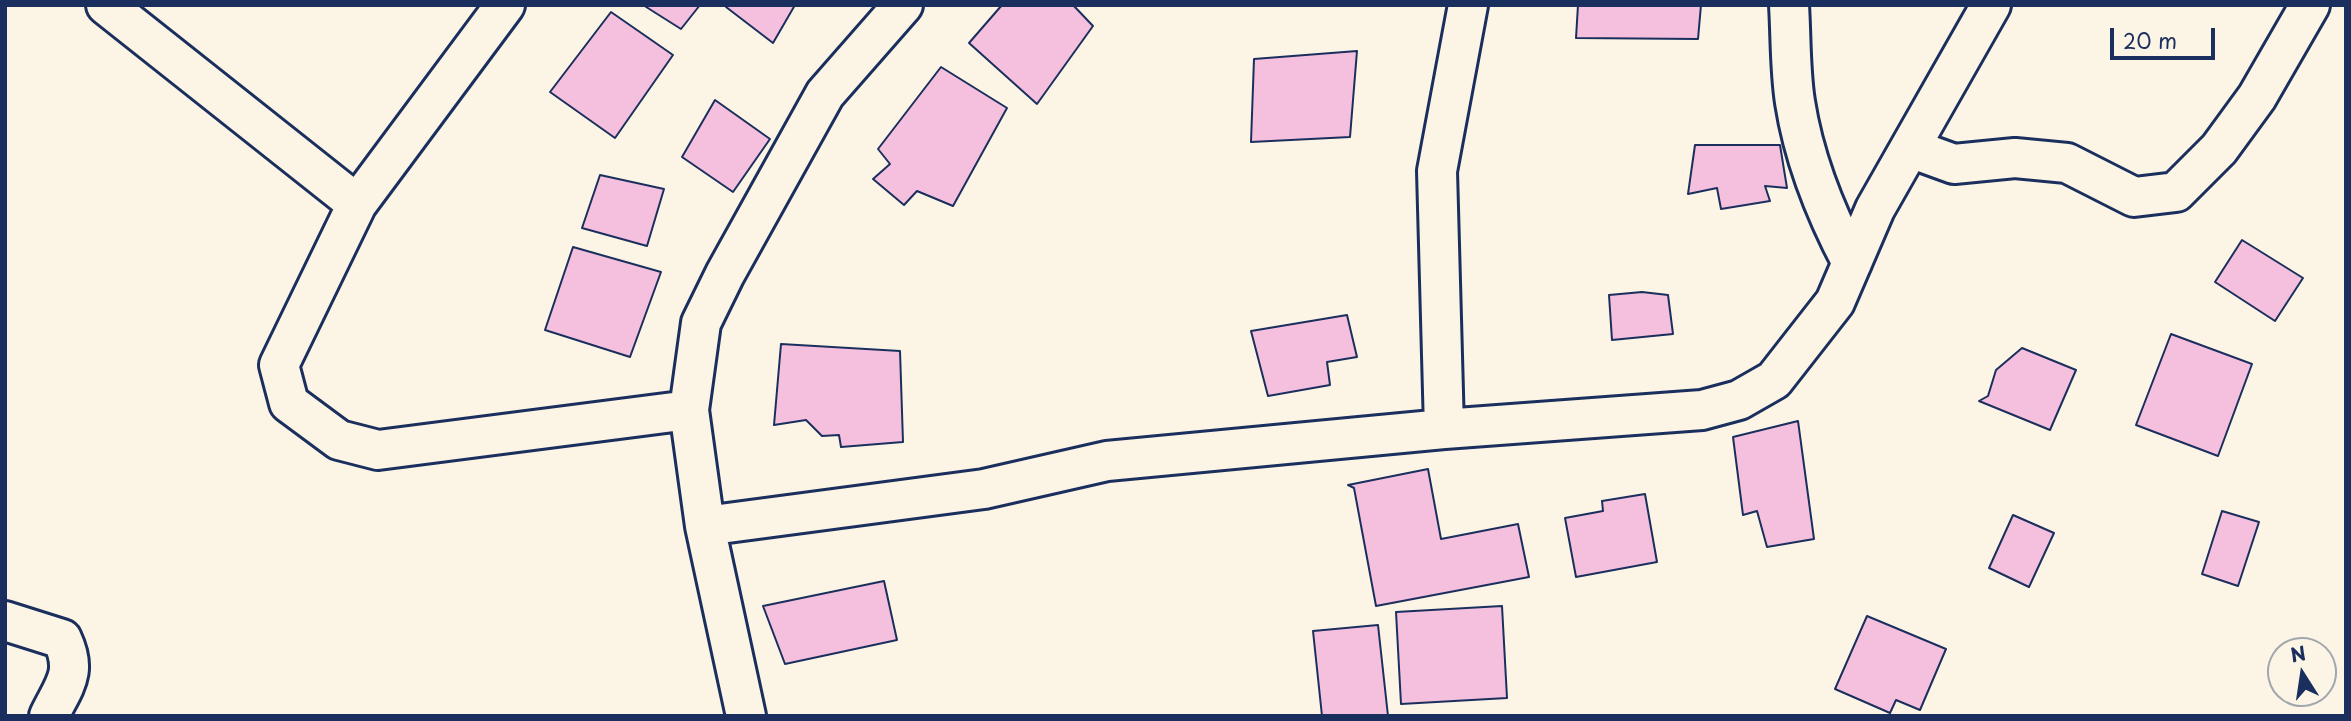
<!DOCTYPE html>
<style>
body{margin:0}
#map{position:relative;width:2351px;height:721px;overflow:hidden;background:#fcf5e5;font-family:"Playpen Sans",sans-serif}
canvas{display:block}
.frame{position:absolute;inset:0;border:7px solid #1b2f5e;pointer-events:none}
.north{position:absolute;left:2267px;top:637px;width:70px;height:70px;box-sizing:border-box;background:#fcf5e5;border:2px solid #a2a6af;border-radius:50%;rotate:348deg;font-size:19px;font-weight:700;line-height:28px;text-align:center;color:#1b2f5e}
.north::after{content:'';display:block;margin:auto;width:24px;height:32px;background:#1b2f5e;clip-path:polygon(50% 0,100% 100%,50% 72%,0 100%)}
.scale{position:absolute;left:2110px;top:28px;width:105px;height:32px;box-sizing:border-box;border:4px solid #1b2f5e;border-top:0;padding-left:9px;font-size:21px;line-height:24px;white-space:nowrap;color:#1b2f5e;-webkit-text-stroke:5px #fcf5e5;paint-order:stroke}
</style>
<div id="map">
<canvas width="2351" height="721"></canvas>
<div class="frame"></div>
<div class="north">N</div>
<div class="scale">20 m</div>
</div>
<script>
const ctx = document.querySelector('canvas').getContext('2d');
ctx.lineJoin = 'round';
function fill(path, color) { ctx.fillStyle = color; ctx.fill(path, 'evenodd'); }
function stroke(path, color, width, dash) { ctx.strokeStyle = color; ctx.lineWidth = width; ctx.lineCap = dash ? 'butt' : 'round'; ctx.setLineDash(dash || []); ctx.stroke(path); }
const building = new Path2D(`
 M643,5h57l-19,24z
 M727,5h68l-22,38 -47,-36z
 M1002,5h71l20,21 -56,78 -68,-61z
 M1578,5h123l-3,34 -122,-1z
 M611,12l62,43 -58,83 -65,-46z
 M1357,51l-7,86 -99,5 3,-83z
 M941,67l66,41 -54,98 -36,-15 -13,14 -31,-26 17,-15 -12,-15z
 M715,100l55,39 -37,53 -51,-35z
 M1695,145h85l7,43 -22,-2 5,15 -49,8 -4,-21 -29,6z
 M600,175l64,14 -17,57 -65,-18z
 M2242,240l61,38 -28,43 -60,-39z
 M573,247l88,25 -31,85 -85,-27z
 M1642,292l26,3 5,39 -61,6 -3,-45z
 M1347,315l10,42 -30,5 3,23 -62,11 -17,-65z
 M2171,334l81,30 -34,92 -82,-31z
 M781,344l119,7 3,91 -62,5 -2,-12 -17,1 -16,-16 -32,5z
 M2022,348l54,22 -26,60 -71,-29 9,-5 8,-26z
 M1798,421l16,118 -47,8 -10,-36 -14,4 -10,-78z
 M1428,469l13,70 77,-15 11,53 -153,29 -22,-118 -6,-3z
 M1645,494l12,68 -81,15 -11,-59 38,-7 -1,-10z
 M2222,511l37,11 -21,64 -36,-12z
 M2013,515l41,18 -25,54 -40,-19z
 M884,581l13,59 -112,24 -22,-58z
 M1502,606l5,92 -106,6 -5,-92z
 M1867,616l79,33 -26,61 -24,-10 -6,13 -55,-24z
 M1378,625l10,91h-66l-9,-85z`);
const minor = new Path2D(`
 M106,5l251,199
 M505,5l-148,199 -78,161 10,38 50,37 39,10 311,-40
 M1789,5c2,32 1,65 6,97 9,58 30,110 57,161
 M1910,148l44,16 61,-6 52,5 67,34 42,-5 43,-43 38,-52 53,-92
 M1444,429l-7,-258 31,-166
 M705,526l279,-37 123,-28 337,-32 258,-19 37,-10 35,-20 61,-78 40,-93 116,-204
 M5,621l57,18c16,34 2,46 -13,77
 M746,716l-41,-190 -16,-116 12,-87 24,-49 100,-180 78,-89`);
fill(building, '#f4c0dd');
stroke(building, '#1b2f5e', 2);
stroke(minor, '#1b2f5e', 44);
stroke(minor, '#fcf5e5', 38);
</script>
